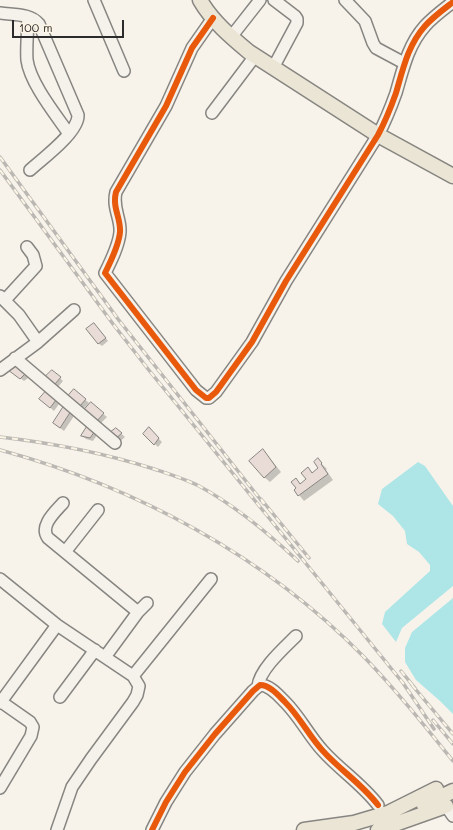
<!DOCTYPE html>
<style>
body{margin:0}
#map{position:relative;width:453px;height:830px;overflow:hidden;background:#f7f3ea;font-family:Mali,sans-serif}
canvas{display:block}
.scale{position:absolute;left:12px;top:20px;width:112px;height:18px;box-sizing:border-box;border:2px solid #2b2b2b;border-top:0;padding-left:5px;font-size:12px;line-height:14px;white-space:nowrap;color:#2b2b2b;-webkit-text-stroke:3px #fcf5e5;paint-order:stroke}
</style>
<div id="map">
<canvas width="453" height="830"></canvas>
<div class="scale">100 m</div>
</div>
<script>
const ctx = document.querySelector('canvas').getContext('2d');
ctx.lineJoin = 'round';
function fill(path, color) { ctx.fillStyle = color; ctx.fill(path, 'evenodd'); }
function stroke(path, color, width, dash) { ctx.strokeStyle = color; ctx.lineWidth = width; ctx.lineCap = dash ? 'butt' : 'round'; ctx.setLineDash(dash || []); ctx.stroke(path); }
const water = new Path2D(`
 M418,462l7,4 28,40v80l-51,42 -6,14 -14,-18 3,-12 45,-41v-6l-11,-13 -12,-8 -2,-13 -12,-15 -15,-12 4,-15z
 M453,598v116l-13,-13 -24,-21 -11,-18v-14l7,-16z`);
const shadow = new Path2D(`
 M97,327l11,14 -6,5 -4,-3z
 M13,373l12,1 3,4 -4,3z
 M60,378l3,3 -5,6 -8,-7z
 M74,390l15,13 -5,5 -12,-9z
 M46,392l13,12 -5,7 -10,-9z
 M91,404l16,13 -6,6 -12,-10z
 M70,412l4,4 -10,15 -7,-5z
 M116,429l9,8 -7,6 -9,-8z
 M149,429l13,13 -4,5 -13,-13z
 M94,432l3,3 -4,6 -7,-2 -4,-3z
 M268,456l13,16 -11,10 -6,-5z
 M318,460l9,9 -1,1 7,10 -29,21 -9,-11 2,-2 -1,-8 5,5 6,-6 1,-11 5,5 6,-5z`);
const building = new Path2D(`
 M94,323l12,15 -8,6 -12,-15z
 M13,363l12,11 -5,5 -12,-9z
 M52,370l9,7 -6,7 -10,-7z
 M74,389l12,10 -6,7 -12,-10z
 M46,391l10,9 -6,8 -11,-9z
 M91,402l13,11 -7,8 -13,-11z
 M64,406l7,5 -11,17 -7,-5z
 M88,425l7,6 -5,7 -9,-2z
 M149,427l10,11 -5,7 -11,-11z
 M116,428l6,5 -8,7 -7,-5z
 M263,449l13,18 -12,11 -15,-17z
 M318,458l4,5 -1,1 7,10 -30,22 -4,-6 2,-2 -5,-6 5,-4 4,6 6,-5 -5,-6 7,-6 4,6 6,-5 -4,-6z`);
const minor = new Path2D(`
 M94,0l30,71
 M345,0l20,21 8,22 3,5 28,15
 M0,13c13,2 30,0 39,11l39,91c1,17 -36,44 -48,55
 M28,17c0,14 -2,29 -1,43 3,23 29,55 42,74
 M213,18l-21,30 -26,58 -50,86c-4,16 5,26 4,40 -1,13 -9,29 -15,41l91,117 10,8h3l7,-6 36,-50 34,-61 92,-146c7,-13 13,-28 18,-42 7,-24 12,-48 29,-67 8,-9 19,-17 28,-24
 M231,37l29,-37
 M273,68l24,-45v-4l-2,-3 -21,-16
 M212,113l43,-57
 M0,296l19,19 19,27
 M5,300l31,-34 -3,-11 -6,-8
 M15,358l100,85
 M0,370l38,-28 36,-32
 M63,503c-8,9 -24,23 -15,35l90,74
 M65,552l33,-42
 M0,579l57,46 76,51 6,10 -2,9 -4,7 -42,57 -19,28 -15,43
 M105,657l33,-45 9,-9
 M133,676l78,-97
 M258,686c2,-17 26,-38 38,-50
 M60,697l35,-47
 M0,701l30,21 3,5 -2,9 -31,52
 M0,703l57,-78
 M446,806l7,10
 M152,830l14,-28 19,-30 30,-38 38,-43 7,-6c10,0 19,11 25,17 15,15 24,34 38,49 17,19 39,33 55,54`);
const major = new Path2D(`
 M200,0c12,21 31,37 49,52l129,83 75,41
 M424,805l29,-14
 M304,830l50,-7 34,-10 48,-24
 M378,830l68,-24`);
const rail = new Path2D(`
 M0,157l118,162 146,185
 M0,170l113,154 35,45 255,314 31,46
 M0,437c52,6 104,16 154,32 15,5 31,10 45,17 37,20 68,46 99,75
 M0,450c136,37 265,106 364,207 32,33 60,68 89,104
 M261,499l48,59
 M401,671l14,17
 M412,685l41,49
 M433,720l20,24`);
const cycleway = new Path2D(`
 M213,18l-21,30 -26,58 -50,86c-4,16 5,26 4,40 -1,13 -9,29 -15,41l91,117 10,8h3l7,-6 36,-50 34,-61 92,-146c7,-13 13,-28 18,-42 7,-24 12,-48 29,-67 8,-9 19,-17 28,-24
 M152,830l14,-28 19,-30 30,-38 38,-43 7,-6c10,0 19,11 25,17 15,15 24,34 38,49 17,19 39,33 55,54`);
fill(water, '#aee6e8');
fill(shadow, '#0003');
fill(building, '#e9dcd7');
stroke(building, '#878581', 1);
stroke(minor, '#878581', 14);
stroke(major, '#878581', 17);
stroke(minor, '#f5f2ec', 11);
stroke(major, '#eae5d5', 14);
stroke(rail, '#bbb8b4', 3.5);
stroke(rail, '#fcf5e5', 2, [6]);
stroke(cycleway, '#e8590c', 6);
</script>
